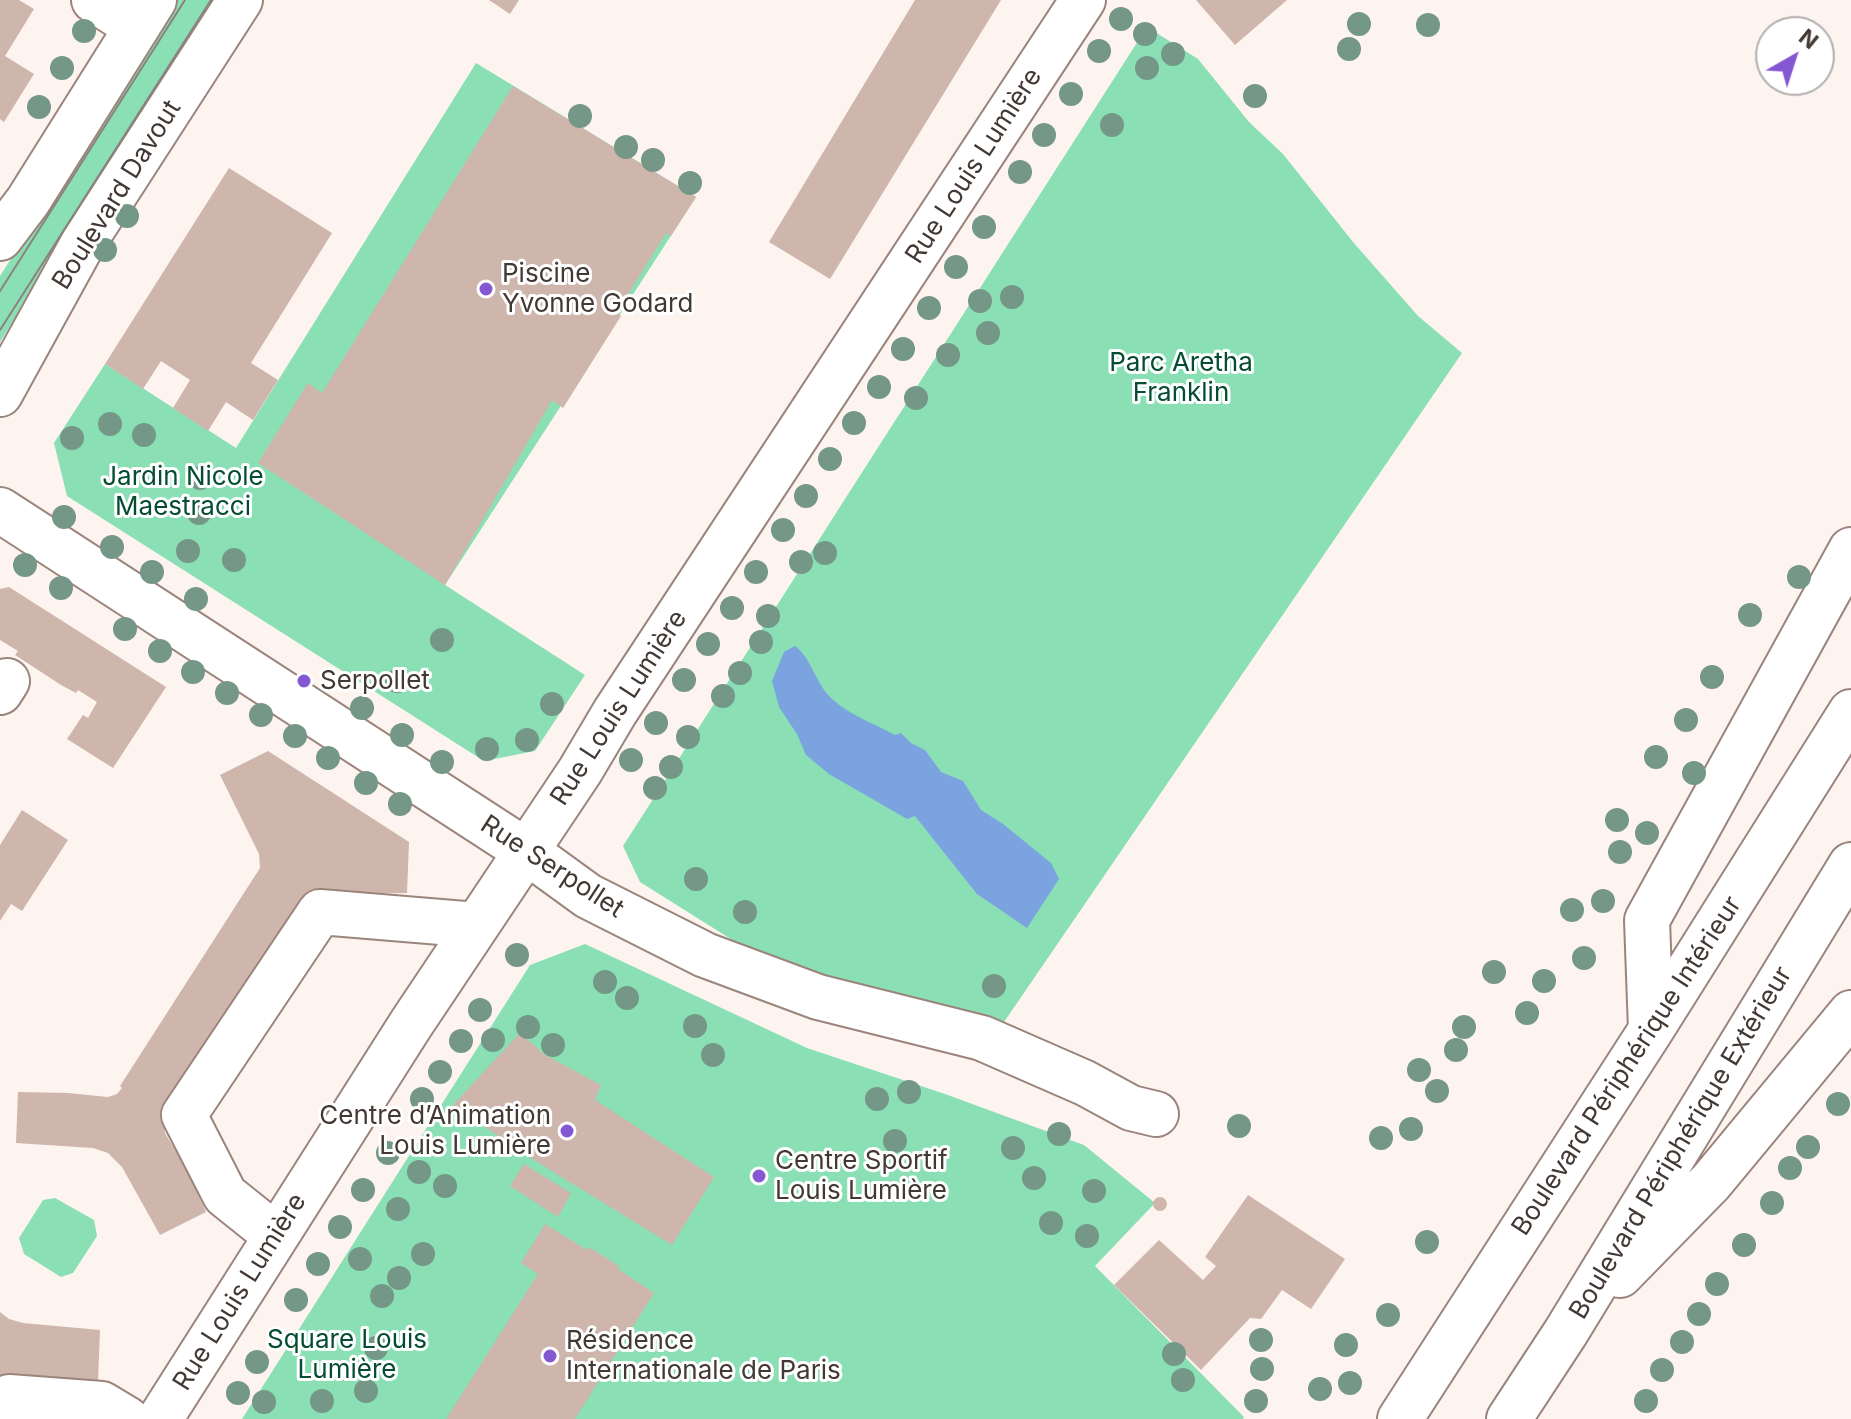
<!DOCTYPE html>
<meta charset="utf-8">
<style>
body{margin:0}
#map{position:relative;width:1851px;height:1419px;overflow:hidden;background:#fdf3ef;font-family:Inter,sans-serif}
canvas{display:block}
.north{position:absolute;left:1755px;top:16px;width:80px;height:80px;box-sizing:border-box;background:#fff;border:2px solid #b3afae;border-radius:50%;rotate:39deg;font-size:22px;font-weight:700;line-height:32px;text-align:center;color:#423834}
.north::after{content:'';display:block;margin:auto;width:28px;height:36px;background:#8458d2;clip-path:polygon(50% 0,100% 100%,50% 72%,0 100%)}
</style>
<div id="map">
<canvas width="1851" height="1419"></canvas>
<div class="north">N</div>
</div>
<script>
const ctx = document.querySelector('canvas').getContext('2d');
ctx.lineJoin = 'round';
function fill(path, color) { ctx.fillStyle = color; ctx.fill(path, 'evenodd'); }
function stroke(path, color, width, dash) { ctx.strokeStyle = color; ctx.lineWidth = width; ctx.lineCap = dash ? 'butt' : 'round'; ctx.setLineDash(dash || []); ctx.stroke(path); }
function drawText(font, color, halo, rows, align = 'center') {
  ctx.font = font + ' Inter,sans-serif'; ctx.lineWidth = 6; ctx.setLineDash([]); ctx.textBaseline = 'middle'; ctx.strokeStyle = halo; ctx.fillStyle = color; for (const [text, x, y, turn = 0] of rows) {
    ctx.save(); ctx.translate(x, y); ctx.rotate((+turn || 0) * Math.PI / 180); ctx.textAlign = isNaN(turn) ? turn : align; if (halo) ctx.strokeText(text, 0, 0); ctx.fillText(text, 0, 0); ctx.restore();
  }
}
const green = new Path2D(`
 M176,0h41l-217,342v-66z
 M1147,27l51,32 51,63 34,32 70,88 65,74 44,37 -458,669 -92,-16 -143,-43 -129,-81 -17,-36z
 M476,63l220,134 -251,388 140,90 -50,76 -51,10 -417,-265 -13,-53 51,-79 131,84z
 M585,944l222,104 138,46 139,51 71,58 -60,63 149,151 -1,2h-1001l288,-454z
 M55,1198l39,22 3,16 -24,37 -12,4 -37,-23 -5,-16 24,-38z`);
const water = new Path2D(`
 M795,646c16,12 20,35 35,51 17,17 45,27 65,38l6,-2 10,10 14,7 16,22 22,9 18,29 22,14 48,39 8,16 -32,49 -50,-34 -62,-78 -8,3 -78,-45 -23,-19 -9,-21 -18,-27 -7,-26 12,-29z`);
const building = new Path2D(`
 M0,0h19l15,9 -29,47 29,18 -30,48 -4,-3z
 M489,0h30l-9,14z
 M915,0h86l-171,279 -61,-37z
 M1196,0h91l-52,45z
 M513,86l183,111 -25,39 -5,-3 -49,79 4,4 -58,92 -11,-8 -107,185 -187,-122 50,-80 14,10z
 M229,168l103,65 -81,130 27,17 -25,40 -27,-18 -18,29 -35,-23 17,-28 -29,-19 -18,28 -38,-25z
 M9,587l157,100 -53,81 -46,-29 16,-24 5,3 9,-16 -19,-12 -2,3 -15,-8 -46,-30 3,-4 -18,-11v-51z
 M268,751l141,91 -2,51 -50,1 -42,-3 -11,7 -141,222 2,13 20,34 21,45 -46,23 -38,-68 -14,-14 -15,-5 -77,-5 2,-51 50,1 40,4 9,-3 5,-6 -2,-2 140,-218 -1,-14 -39,-79z
 M22,810l46,30 -46,71 -11,-7 -11,17v-76z
 M520,1033l25,22 56,30 -6,15 119,77 -42,68 -143,-88 -76,-52z
 M524,1164l47,29 -13,24 -48,-31z
 M1248,1195l97,64 -34,50 -29,-19 -21,29 -11,-1 -49,52 -87,-85 45,-45 44,40 13,-14 -11,-9z
 M1153 1204a7 7 0 1 1 14 0a7 7 0 1 1-14 0Z
 M545,1224l42,26 2,-3 30,19 -1,3 36,24 -79,126h-129l92,-145 -17,-11z
 M0,1312l9,7 14,4 77,7 -2,52 -98,-2z`);
const minor = new Path2D(`
 M94,0l43,27
 M0,510l526,341 62,45 117,59 113,42 164,41 103,45 46,25 25,6
 M0,692l7,-11
 M275,1235l-50,-40 -41,-80 136,-203 157,13
 M0,1412l9,-15 93,7 25,15
 M160,1419l251,-395 169,-253 35,-59 468,-712`);
const major = new Path2D(`
 M0,238l28,-37 126,-201
 M0,394l82,-149 158,-245`);
const highway = new Path2D(`
 M1651,1030l-4,-110 204,-370
 M1620,1275l91,-93 140,-169
 M1400,1419l251,-389 200,-318
 M1509,1419l57,-87 285,-467`);
const tram = new Path2D(`
 M0,291l185,-291
 M0,330l211,-330`);
const trees = [
 [1121,19],
 [1359,24],
 [1428,25],
 [84,31],
 [1145,34],
 [1349,49],
 [1099,51],
 [1173,54],
 [62,68],
 [1147,68],
 [1071,94],
 [1255,96],
 [39,107],
 [580,116],
 [1112,125],
 [1044,135],
 [626,147],
 [653,160],
 [1020,172],
 [690,183],
 [127,216],
 [984,227],
 [105,250],
 [956,267],
 [1012,297],
 [980,301],
 [929,308],
 [988,333],
 [903,349],
 [948,355],
 [879,387],
 [916,398],
 [854,423],
 [110,424],
 [144,435],
 [72,438],
 [830,459],
 [200,478],
 [806,496],
 [199,513],
 [64,517],
 [783,530],
 [112,547],
 [188,551],
 [825,553],
 [234,560],
 [801,562],
 [25,565],
 [152,572],
 [756,572],
 [1799,577],
 [61,588],
 [196,599],
 [732,608],
 [1750,615],
 [768,616],
 [125,629],
 [442,640],
 [761,642],
 [708,644],
 [160,651],
 [193,672],
 [740,673],
 [1712,677],
 [684,680],
 [397,681],
 [227,693],
 [723,696],
 [552,704],
 [362,708],
 [261,715],
 [1686,720],
 [656,723],
 [402,735],
 [295,736],
 [688,737],
 [527,740],
 [487,749],
 [1656,757],
 [328,758],
 [631,760],
 [442,762],
 [671,767],
 [1694,773],
 [366,783],
 [655,788],
 [400,804],
 [1617,820],
 [1647,833],
 [1620,852],
 [696,879],
 [1603,901],
 [1572,910],
 [745,912],
 [517,955],
 [1584,958],
 [1494,972],
 [1544,981],
 [605,982],
 [994,986],
 [627,998],
 [480,1010],
 [1527,1013],
 [695,1026],
 [528,1027],
 [1464,1027],
 [493,1040],
 [461,1041],
 [553,1045],
 [1456,1050],
 [713,1055],
 [1419,1070],
 [440,1072],
 [1437,1091],
 [909,1092],
 [422,1099],
 [877,1099],
 [1838,1104],
 [1239,1126],
 [1411,1129],
 [1059,1134],
 [1381,1138],
 [895,1141],
 [1808,1147],
 [1013,1148],
 [388,1153],
 [1790,1168],
 [419,1172],
 [1034,1178],
 [445,1186],
 [363,1190],
 [1094,1191],
 [1772,1203],
 [398,1209],
 [1051,1223],
 [340,1227],
 [1087,1236],
 [1427,1242],
 [1744,1245],
 [423,1254],
 [360,1259],
 [318,1264],
 [399,1278],
 [1717,1284],
 [382,1296],
 [296,1300],
 [1699,1314],
 [1388,1315],
 [1261,1340],
 [1682,1342],
 [1346,1345],
 [376,1348],
 [1174,1354],
 [257,1362],
 [1262,1369],
 [1662,1370],
 [1183,1380],
 [1350,1383],
 [1320,1389],
 [366,1391],
 [238,1393],
 [322,1401],
 [1256,1401],
 [1646,1401],
 [264,1402]
];
const markers = [
 [486,289,8,"#8458d2"],
 [304,681,8,"#8458d2"],
 [567,1131,8,"#8458d2"],
 [759,1176,8,"#8458d2"],
 [550,1356,8,"#8458d2"]
];
const streetNames = [
 ["Rue Louis Lumière",974,166,-57],
 ["Boulevard Davout",117,195,-58],
 ["Rue Louis Lumière",619,708,-57],
 ["Rue Serpollet",552,867,33],
 ["Boulevard Périphérique Intérieur",1627,1066,-57],
 ["Boulevard Périphérique Extérieur",1681,1143,-59],
 ["Rue Louis Lumière",240,1292,-58]
];
const poiNames = [
 ["Piscine",502,274],
 ["Yvonne Godard",502,304],
 ["Serpollet",320,681],
 ["Centre d’Animation",551,1116,"right"],
 ["Louis Lumière",551,1146,"right"],
 ["Centre Sportif",775,1161],
 ["Louis Lumière",775,1191],
 ["Résidence",566,1341],
 ["Internationale de Paris",566,1371]
];
const parkNames = [
 ["Parc Aretha",1181,363],
 ["Franklin",1181,393],
 ["Jardin Nicole",183,477],
 ["Maestracci",183,507],
 ["Square Louis",347,1340],
 ["Lumière",347,1370]
];
fill(green, '#8adfb5');
fill(water, '#7aa3e0');
fill(building, '#ceb6ac');
stroke(minor, '#9b847b', 48);
stroke(major, '#9b847b', 48);
stroke(highway, '#9b847b', 48);
stroke(minor, '#fff', 44);
stroke(major, '#fff', 44);
stroke(highway, '#fff', 44);
stroke(tram, '#8b817d', 2);
ctx.fillStyle = '#749787';
for (const [x, y] of trees) { ctx.beginPath(); ctx.arc(x, y, 12, 0, 2 * Math.PI); ctx.fill(); }
for (const [x, y, r, color] of markers) { const dot = new Path2D(); dot.arc(x, y, r, 0, 2 * Math.PI); ctx.fillStyle = color; ctx.fill(dot); stroke(dot, '#fff', 3); }
drawText('26px', '#423834', '#fff', streetNames);
drawText('26px', '#423834', '#fff', poiNames, 'left');
drawText('26px', '#044c32', '#fff', parkNames);
</script>
